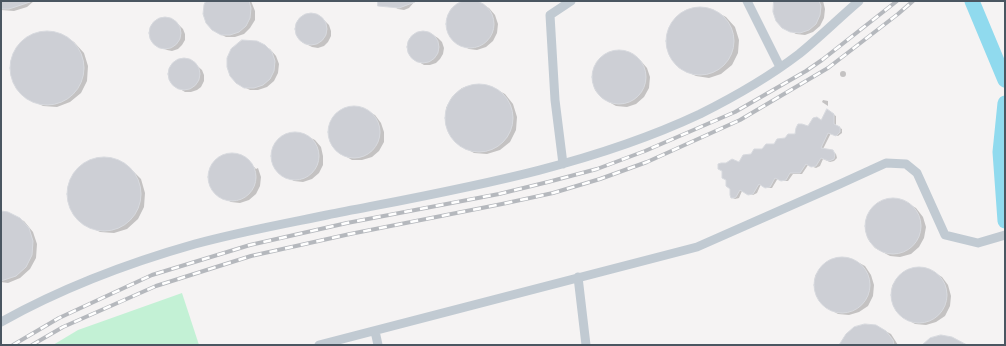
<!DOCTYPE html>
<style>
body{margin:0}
#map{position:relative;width:1006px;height:346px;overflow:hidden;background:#f5f3f3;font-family:"Fira Sans Condensed",sans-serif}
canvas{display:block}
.frame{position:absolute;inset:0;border:2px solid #4a5661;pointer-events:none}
</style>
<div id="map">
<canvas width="1006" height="346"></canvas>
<div class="frame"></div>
</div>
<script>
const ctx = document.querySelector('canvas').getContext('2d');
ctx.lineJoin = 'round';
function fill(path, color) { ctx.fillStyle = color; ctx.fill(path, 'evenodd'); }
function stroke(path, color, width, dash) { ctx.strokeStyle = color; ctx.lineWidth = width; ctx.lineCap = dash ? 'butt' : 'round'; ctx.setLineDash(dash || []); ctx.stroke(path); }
const green = new Path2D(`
 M182,293l17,52h-146l25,-15z`);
const shadow = new Path2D(`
 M1,1h33l-7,6 -13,4 -13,-1z
 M207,1h44l4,10v9l-5,8 -6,6 -9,3h-9l-8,-4z
 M385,1h30l-6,7 -5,2 -6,-1z
 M465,1h11l13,7 6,7 3,9 -1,9 -4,8 -7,6 -9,3 -8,-1 -14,-7 -6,-7 -2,-8v-10l4,-8 7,-6z
 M775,1h48l2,8 -1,9 -4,8 -7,6 -8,3 -9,-1 -13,-7z
 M696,7l13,1 17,9 9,10 4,13 -1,13 -6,12 -11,9 -12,4 -13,-2 -17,-8 -9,-11 -4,-12 2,-14 6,-11 10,-9z
 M309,14l6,1 6,2 8,8 2,6v5l-3,6 -4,4 -6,2 -6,-1 -10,-5 -4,-5 -2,-6v-6l3,-5 4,-4z
 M164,18l5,1 6,2 8,8 2,5v6l-3,5 -4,4 -6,2 -5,-1 -11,-5 -3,-5 -2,-5v-6l3,-5 4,-4z
 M43,32l14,1 17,9 10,11 4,13 -1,15 -6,12 -11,9 -13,5 -14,-1 -18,-9 -9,-11 -5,-13 1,-14 7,-13 10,-9z
 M421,32h6l6,3 5,3 4,4 2,6 -1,6 -3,5 -4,4 -6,2h-6l-10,-6 -4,-4 -2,-6v-6l3,-6 5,-3z
 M257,42l13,7 6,7 3,8 -1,9 -4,8 -7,6 -9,3h-8l-14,-7z
 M616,51l10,1 14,8 7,8 3,9 -1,11 -5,9 -8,7 -9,3 -11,-1 -14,-8 -7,-8 -3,-10 1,-10 5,-9 8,-7z
 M183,60h5l6,3 8,7 2,5v6l-3,6 -4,3 -6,2h-6l-10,-6 -4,-4 -1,-6v-6l3,-5 4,-4z
 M840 74a3 3 0 1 1 6 0a3 3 0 1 1-6 0Z
 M475,84l13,1 17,9 8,10 4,13 -1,13 -6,12 -10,8 -13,4 -13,-1 -16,-9 -9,-10 -4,-12 1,-14 6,-11 10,-9z
 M823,100l5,1v5l-6,-4z
 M351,107l10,1 14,7 6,8 3,9v10l-5,9 -7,6 -10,3h-10l-14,-8 -6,-7 -3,-10 1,-9 4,-9 7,-7z
 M827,111l9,5v10l6,3v4l-4,3 -7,-3 -8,16h7l6,5 1,4 -3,3 -4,1 -7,-3 -3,7 -4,2 -8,-3 -6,9h-9l-5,7h-4l-6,-3 -6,10h-4l-7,-4 -4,9 -4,2 -11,-4 -3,7 -4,1 -2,-1 6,-35 13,-8 70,-34z
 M292,133h9l14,7 6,7 2,9v9l-4,8 -7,6 -9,3 -9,-1 -13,-7 -6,-7 -3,-8 1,-9 4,-9 7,-5z
 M230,154l9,1 8,4 9,10 2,-1 3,9 -1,9 -4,8 -7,6 -9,3 -9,-1 -13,-7 -6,-6 -3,-9 1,-9 4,-8 7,-6z
 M100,158l14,2 17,9 10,10 4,14 -1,14 -6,12 -11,10 -13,4 -14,-1 -18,-9 -9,-11 -4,-13 1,-14 6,-13 10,-9z
 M891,199l11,1 14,8 7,9 3,10 -2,11 -5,9 -8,7 -11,3 -10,-1 -15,-8 -7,-9 -3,-10 2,-11 5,-10 9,-6z
 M1,212l23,9 9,11 4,12 -1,14 -6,11 -10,9 -12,5 -7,-1z
 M839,257l11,1 15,8 6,9 3,10 -1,11 -5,10 -9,6 -10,3 -11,-1 -14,-8 -7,-9 -3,-10 1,-11 6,-9 8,-7z
 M917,267l10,1 15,9 6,8 3,11 -1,10 -5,10 -9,6 -10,3 -11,-1 -14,-8 -7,-9 -3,-10 1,-11 6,-9 8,-7z
 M876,326l15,8 7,11h-57z`);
const river = new Path2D(`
 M972,1l33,79
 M1005,103l-5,49 5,69`);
const building = new Path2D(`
 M446 24a24 24 0 1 1 48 0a24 24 0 1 1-48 0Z
 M1,1h29v1l-21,7h-8z
 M206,1h43l2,7 -1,10 -4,8 -7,6 -9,3h-9l-9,-5 -6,-7 -3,-9 1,-9z
 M378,1h37v1l-16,6 -21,-2z
 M774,1h45l2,5 -1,9 -4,9 -7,6 -9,3 -10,-1 -8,-4 -6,-7 -3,-9z
 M666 41a34 34 0 1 1 68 0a34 34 0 1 1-68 0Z
 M295 29a16 16 0 1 1 32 0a16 16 0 1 1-32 0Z
 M149 33a16 16 0 1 1 32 0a16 16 0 1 1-32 0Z
 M407 47a16 16 0 1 1 32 0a16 16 0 1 1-32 0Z
 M10 68a37 37 0 1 1 74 0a37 37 0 1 1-74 0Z
 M242,40l15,1 8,4 7,7 3,9 -1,10 -4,8 -7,6 -9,3h-10l-8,-5 -6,-7 -3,-9v-9l4,-9z
 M592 77a27 27 0 1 1 54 0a27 27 0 1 1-54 0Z
 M168 74a16 16 0 1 1 32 0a16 16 0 1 1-32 0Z
 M445 118a34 34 0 1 1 68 0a34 34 0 1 1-68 0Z
 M328 132a26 26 0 1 1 52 0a26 26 0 1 1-52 0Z
 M827,109l7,5v10l6,3v5l-4,4 -8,-3 -7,15 12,2 2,4 -1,5 -5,2 -8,-3 -5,8 -5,1 -5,-3 -6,9h-10l-4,7 -5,1 -6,-3 -5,9 -5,1 -6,-4 -6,10 -5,1 -8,-5 -4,7 -2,1h-3l-1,-3v-6l-4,-3v-6l-4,-2v-7l-4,-2v-5l3,-1h5l6,-4 7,3 4,-7 8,-1 3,-5h8l4,-5h8l3,-5 8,-1 3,-4h7l1,-6 2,-4h4l6,2 5,-8 4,-1 4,3z
 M271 156a24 24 0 1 1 48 0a24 24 0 1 1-48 0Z
 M208 177a24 24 0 1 1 48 0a24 24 0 1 1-48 0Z
 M67 194a37 37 0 1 1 74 0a37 37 0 1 1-74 0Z
 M865 226a28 28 0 1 1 56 0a28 28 0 1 1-56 0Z
 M1,211l7,1 12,6 9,10 4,13 -1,14 -6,12 -10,9 -15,5z
 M814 285a28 28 0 1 1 56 0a28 28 0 1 1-56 0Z
 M891 295a28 28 0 1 1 56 0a28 28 0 1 1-56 0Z
 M865,324l11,1 10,6 7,9 1,5h-55l7,-11 8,-7z
 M941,335l11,2 15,8h-45l8,-7z`);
const minor = new Path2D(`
 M747,1l33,66
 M563,164l-8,-64 -5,-85 21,-14
 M578,277l8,68
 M1,322c61,-34 127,-59 194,-78 44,-12 88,-20 132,-29 126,-25 256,-46 373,-101 34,-17 69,-37 99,-60 21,-17 40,-36 60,-53
 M375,331l3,14
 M319,345l378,-98 143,-63 46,-21 20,1 11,9 28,62 33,8 27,-8`);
const rail = new Path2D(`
 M13,345l46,-27 93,-43 98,-30 97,-22 152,-29 49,-12 49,-13 48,-18 90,-39 71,-41 16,-11 75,-59
 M32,345l31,-18 93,-41 95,-30 99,-22 152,-30 51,-11 47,-14 47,-17 93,-42 88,-52 70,-54 15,-13`);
fill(green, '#c3f1d5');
fill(shadow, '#0003');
stroke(river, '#90daee', 15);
fill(building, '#cdcfd5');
stroke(building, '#d7d9de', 1);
stroke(minor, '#c1cad2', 9);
stroke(rail, '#b5b8bd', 4);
stroke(rail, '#fff', 2.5, [8]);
</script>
